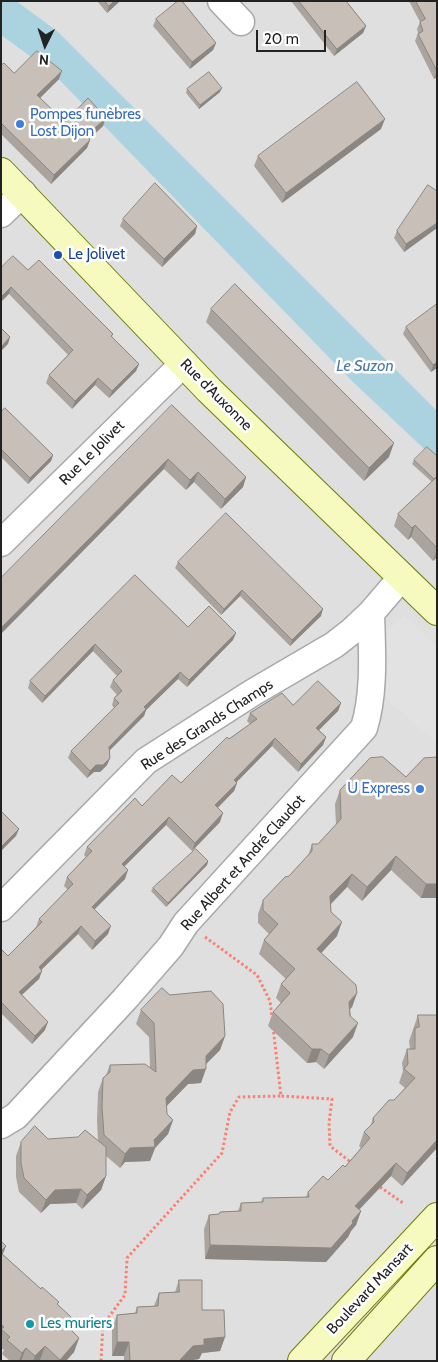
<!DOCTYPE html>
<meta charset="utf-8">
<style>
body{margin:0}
#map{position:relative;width:438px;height:1362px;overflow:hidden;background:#f2efe9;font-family:Cabin,sans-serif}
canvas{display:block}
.frame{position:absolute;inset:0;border:2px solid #222;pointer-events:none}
.north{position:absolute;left:20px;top:20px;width:50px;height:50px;-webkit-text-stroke:4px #fff;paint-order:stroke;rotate:184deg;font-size:14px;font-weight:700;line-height:20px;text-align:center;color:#222}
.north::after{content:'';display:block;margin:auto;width:18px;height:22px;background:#222;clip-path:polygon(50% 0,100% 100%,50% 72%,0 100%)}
.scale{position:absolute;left:256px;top:30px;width:70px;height:22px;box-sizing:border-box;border:2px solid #222;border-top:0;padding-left:6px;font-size:15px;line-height:18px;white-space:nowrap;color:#222;-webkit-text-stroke:4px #fff;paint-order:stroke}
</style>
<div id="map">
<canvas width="438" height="1362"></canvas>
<div class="frame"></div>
<div class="north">N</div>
<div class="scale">20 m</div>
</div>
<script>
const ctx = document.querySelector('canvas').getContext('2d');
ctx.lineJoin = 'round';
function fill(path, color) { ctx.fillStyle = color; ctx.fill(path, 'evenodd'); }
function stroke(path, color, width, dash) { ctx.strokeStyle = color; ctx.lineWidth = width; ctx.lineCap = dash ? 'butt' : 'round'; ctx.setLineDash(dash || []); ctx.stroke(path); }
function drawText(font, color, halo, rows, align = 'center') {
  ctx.font = font + ' Cabin,sans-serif'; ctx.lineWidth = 5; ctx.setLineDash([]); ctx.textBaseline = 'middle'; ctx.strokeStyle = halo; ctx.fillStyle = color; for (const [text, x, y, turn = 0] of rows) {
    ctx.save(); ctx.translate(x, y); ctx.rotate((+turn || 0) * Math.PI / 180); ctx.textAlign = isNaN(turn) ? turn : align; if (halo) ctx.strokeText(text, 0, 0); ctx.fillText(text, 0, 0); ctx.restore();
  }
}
const residential = new Path2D(`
 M1,1h436v1360h-436z`);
const parking = new Path2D(`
 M404,615l33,32v96l-46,-39 -13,-23 4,-40 7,-11z`);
const water = new Path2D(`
 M1,1h15l41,30 380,380v50l-86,-81 -305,-314 -1,1 -44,-32z`);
const path = new Path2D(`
 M205,937l52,38 13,26 2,17
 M273,1027l8,69 51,3 -3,24 1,23 22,17
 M380,1187l23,16
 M101,1361l2,-36 22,-30 2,-37 95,-105 8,-41 9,-15 42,-1`);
const minor = new Path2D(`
 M221,1l20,21
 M1,214l22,-21
 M1,543l183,-180
 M1,908l145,-147 106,-68 82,-48 18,-14 19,-18 31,-36
 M1,1125l15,-9 108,-116 47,-54 15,-23 178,-195c11,-36 8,-77 7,-115`);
const secondary = new Path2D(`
 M1,172l208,218 228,221
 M302,1361l135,-144
 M346,1361l91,-101`);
const wall = new Path2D(`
 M97,1h23l-13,12z
 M291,1h55l20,25 -3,7 -29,23z
 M409,1h28v76l-3,2 -19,-38 3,-8 -1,-4 3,-7z
 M156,19l60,24 -3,7 -23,19 -37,-43z
 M1,65l13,8 45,6 -19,19 25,24 38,4 -14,13 1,1 -3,8 -36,36 -50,-50z
 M187,89l33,3 -21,17 -13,-16z
 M381,129l-99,74 -28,-37 4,-10z
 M437,191v37l-33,24 -10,-14 3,-7z
 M123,219l74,7 -2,8 -33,33 -42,-41z
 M1,268l27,2 85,64 -1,3 27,27 -3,7 -27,27 -14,-13 -23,24 -26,-26 3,-8 19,-20 -59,-61z
 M211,309l178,148 -25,24 -158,-159z
 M406,327l31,41 -6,4 -28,-38z
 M172,405l74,72 -3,10 -22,22 -27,-27 -8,8 -22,-21z
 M1,412l52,43 -2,6 -23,23 -27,-27z
 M437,456v101l-4,4 -22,-24 -3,3 -14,-14 4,-12 34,-32 -20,-18 2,-4z
 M178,562l143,54 -31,30 -50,-50 -19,19 -46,-47z
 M135,575l53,52 48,6 -3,7 -46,47 -9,-8 -32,31 -2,6 -35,35 1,7 -3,7 -7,7h-6l-7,6 -19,-20 3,-7 43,-43 -2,-3 2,-7 3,-3 -7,-8 3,-7 4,-4 -24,-25 -51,52 -14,-15 2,-7z
 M341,703l-3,8 -19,19 7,7 -3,8 -25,27 -26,-26 -36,36 1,1 -3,8 -16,17 2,14 -28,29 -26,-26 -42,41 1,13 -31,30 14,25 -16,16 -14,-16 -37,36 -2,9 -17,16 23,35 -13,14 -31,-31v-64l7,7 28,-29 3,-8 29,-29 -4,-4 3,-9 19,-20 -2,-2 3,-8 55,-41 39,-23 48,-44 21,-15 -3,-3 3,-8 43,-8z
 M370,758l67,140h-16l-30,-28 -29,31 -15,-14 -16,17v8l6,24 -16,17 36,40 -5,14 -2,2 3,28 -29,32 -8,-7 -9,1 -39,-37 5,-14 8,-9 -5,-5 5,-14 5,-5 -27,-25 5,-14 5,-6 -11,-11v-9l5,-14 26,-24 19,-20 4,-12h6l18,-19 -1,-21 5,-14z
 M208,861l-1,4 -41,42 -15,-16 2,-3z
 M170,995l55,41 -5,14 -14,14 -5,19 -13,1 -22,22 1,8 6,6 -5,14 -13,14 -5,13 -25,1 -5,6 -14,-12v20l-5,14 -19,19 -6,-6 -26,1 -9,9 -22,-21 -3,-15v-21l5,-14 27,-3 50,2 -1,-20 1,-29 5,-14 3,-3 4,-10 40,3 -1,-31 -13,-13 5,-14z
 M418,1015l19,133 -35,38 -11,-10 -32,34 2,1 -5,14 -5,6 -3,6 -22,25 -121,-3 -1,-30 5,-14 10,-1 1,-2 18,-1 3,-8 20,-1 2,-4 43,-1 2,-5 20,-12 17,-13 16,-19 -2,-2 5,-14 6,-5 3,-9 21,-18 11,-12 -6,-5 4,-12 -1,-8 5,-14h3l-1,-8z
 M1,1241l2,14 55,50 10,21 11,12 -5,14 -8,9h-25l-1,-1 -1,1h-29l-8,-7 2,-4 -3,-2z
 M179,1280l46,57 -5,14 -18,2 -3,6 -12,2h-63v-5h-12v-27l5,-14 18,-2 2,-6 17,-1 5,-13 16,-1z`);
const shadedWall = new Path2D(`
 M114,1h6l-13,12 2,-7z
 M366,26l-3,7 -29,23 3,-7z
 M216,43l-3,7 -23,19 2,-7z
 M62,71l-3,8 -25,25 3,-9z
 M437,71v6l-3,2z
 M222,88l-2,4 -21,17 1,-4z
 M106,118l-3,8 -20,19 3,-9z
 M385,119l-4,10 -99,74 4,-10z
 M90,140l-3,8 -36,36 3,-9z
 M437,223v5l-33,24 2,-8z
 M197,226l-2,8 -33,33 2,-8z
 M11,287l-2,7 -8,8v-5z
 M10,337l-2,7 -7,7v-4z
 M437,362v6l-6,4 2,-7z
 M139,364l-3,7 -27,27 3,-7z
 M98,378l-3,7 -23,24 3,-8z
 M394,443l-5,14 -25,24 5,-13z
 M53,455l-2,6 -23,23 2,-6z
 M168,459l-4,10 -163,165v-6z
 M198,472l-4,10 -8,8 4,-10z
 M246,477l-3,10 -22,22 4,-10z
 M415,525l-4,12 -3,3 4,-12z
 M437,550v7l-4,4z
 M242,590l-2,6 -19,19 3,-6z
 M323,609l-2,7 -31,30 2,-6z
 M236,633l-3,7 -46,47 2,-7z
 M95,644l-2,7 -51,52 3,-7z
 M180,672l-2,7 -32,31 -2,6 -38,38 3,-7 35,-40z
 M341,703l-3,8 -25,25 3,-8z
 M326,737l-3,8 -25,27 3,-8z
 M275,738l-3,8 -41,42 3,-8z
 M110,758l-3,7 -7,7h-6l-7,6 3,-7 6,-6z
 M237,783l-3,8 -22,22 3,-8z
 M223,813l-3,9 -28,29 3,-8z
 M169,817l-3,8 -47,47 3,-8z
 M19,829l-3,7 -15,15v-4z
 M396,856l-5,14 -29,31 5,-14z
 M208,861l-1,4 -41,42 2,-4z
 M128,870l-3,9 -36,36 3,-8z
 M352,874l-5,13 -22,23 5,-14z
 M426,884h11v14h-16z
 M342,922l-5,14 -25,27 5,-14z
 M81,926l-3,8 -42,41 3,-8z
 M111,926l-3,8 -16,16 3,-9z
 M42,971l-3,8 -23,21 3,-8z
 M357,993l-5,14 -8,9 5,-14z
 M48,1022l-3,8 -13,14 3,-8z
 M358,1023l-5,14 -29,32 5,-14z
 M225,1036l-5,14 -19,19h5l-5,14 -13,1 -27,28 5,-14z
 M312,1049h9l-5,13 -9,1z
 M173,1120l-5,14 -13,14 -5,13 -25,1 -5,6 5,-14 5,-6 24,-8z
 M437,1140v8l-35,38 5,-13z
 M396,1163l-5,13 -41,43 5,-13z
 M106,1176l-5,14 -19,19 5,-14z
 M81,1189l-5,14 -26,1 -9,9 5,-13 9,-10z
 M361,1211l-5,14 -5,6 -3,6 -22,25 -121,-3 5,-14 142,-24z
 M6,1246l-5,13v-8z
 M71,1317l-5,14 -1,-7z
 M225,1337l-5,14 -18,2 -3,6 -12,2h-8l14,-15 11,-7z
 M79,1338l-5,14 -8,9h-7z
 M117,1342h12l-5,14h-12z
 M45,1346l-5,14 -1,1h-6l2,-5z
 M26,1348l-5,13h-2l3,-8z`);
const building = new Path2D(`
 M105,1h9l-5,5z
 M178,1h4l34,42 -24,19 -36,-43z
 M299,1h47l20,25 -29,23z
 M416,1h21v70l-19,-37 5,-3 -3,-9 5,-3z
 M37,51l25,20 -25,24 28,27 23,-24 18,20 -20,18 4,4 -36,35 -53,-52v-58l3,-2 10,10z
 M209,72l13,16 -22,17 -13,-16z
 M357,82l28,37 -99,74 -28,-37z
 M155,183l42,43 -33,33 -41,-40z
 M428,185l9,6v32l-31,21 -9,-13z
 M13,256l15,14 11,-10 74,74 -2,2 28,28 -27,27 -14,-13 -23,23 -26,-26 24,-25 -62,-63 -10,10v-29z
 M235,284l159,159 -25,25 -158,-159z
 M437,304v58l-4,3 -27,-38z
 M1,328l9,9 -9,10z
 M172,405l74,72 -21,22 -27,-27 -8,8 -22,-21 -167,169v-50z
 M5,408l48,47 -23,23 -29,-29v-37z
 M427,447l10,9v21l-3,2 -20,-19z
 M437,477v71l-22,-23 -3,3 -14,-14z
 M226,513l97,96 -31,31 -50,-50 -18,19 -46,-47z
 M135,575l53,52 21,-21 27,27 -47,47 -9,-8 -36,35 2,2 -37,38 1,11 -7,7h-7l-6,6 -19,-20 48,-48 -5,-5 8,-7 -9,-11 9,-9 -27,-27 -50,52 -15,-15z
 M318,681l23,22 -25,25 10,9 -25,27 -26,-26 -41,42 3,3 -22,22 8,8 -28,30 -26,-26 -47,47 6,6 -36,37 19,19 -16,15 -14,-15 -42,41 3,4 -23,21 29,30 -13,14 -34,-34v-53l7,7 34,-34 -3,-3 34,-35 -6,-7 25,-26 -5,-4 48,-49 7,8 30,-31 9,8 46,-46 2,2 28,-20 -7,-6 32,-20 11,12z
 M383,757l23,20 18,-19 13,-1v127h-11l-30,-28 -29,31 -15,-13 -22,22 1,16 11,10 -25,27 39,36 1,8 -8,9 1,14 8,7 -29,32 -8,-6h-9l-39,-37 17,-19 -9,-9 14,-15 -31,-29 14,-16 -15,-14v-10l22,-23 4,-1 23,-25v-7h6l23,-25 -1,-29 30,-32z
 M1,811l18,18 -18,18z
 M196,849l12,12 -40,42 -15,-15z
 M162,988l8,7 41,-4 12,13 2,32 -19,20v13l-13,1 -27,28 1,16 6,6 -19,20 1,7 -25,1 -5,6 -21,-19 -2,-28 1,-29 7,-6v-7l35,-1 11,8 -2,-49 -13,-13z
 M418,1015h19v125l-30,33 -11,-10 -41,43 6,5 -9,10 1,2 -22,25 -121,-3 -1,-30 10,-1 1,-2 21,-1v-8l22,-1v-4l46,-1 -1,-5 15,-16 5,4 15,-15 2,2 25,-29 -6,-6 10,-10 -1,-4 16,-18h5l21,-22 -11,-9 4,-5 -1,-15h8v-21l4,-1z
 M35,1126l13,13 30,-2 7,-7 21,17v29l-19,19 -6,-6 -26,1 -9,10 -22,-22 -3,-15v-21z
 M1,1241l5,5 -5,5z
 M1,1253l40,36 1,-2 17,15 -2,2 14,13 -6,7 14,14 -19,22 -15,-14 -10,10 -9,-8 -4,5 -15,-13 3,-3 -9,-8 3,-2 -3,-3z
 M179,1280h23v30h22l1,27 -21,2v6l-11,1 -14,15h-49l-1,-19h-12v-27l20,-2v-6l21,-1 1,-13 20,-1z`);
const markers = [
 [20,124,5,"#3f7fe0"],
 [58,255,5,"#1a4fb4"],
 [420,789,5,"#3f7fe0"],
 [30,1324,5,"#0f9aa8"]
];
const shopNames = [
 ["Pompes funèbres",30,115],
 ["Lost Dijon",30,132],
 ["U Express",410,789,"right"]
];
const transitNames = [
 ["Le Jolivet",68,255]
];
const streetNames = [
 ["Rue d'Auxonne",216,395,45],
 ["Rue Le Jolivet",92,453,-45],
 ["Rue des Grands Champs",207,725,-33],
 ["Rue Albert et André Claudot",243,863,-48],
 ["Boulevard Mansart",370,1289,-47]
];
const cultureNames = [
 ["Les muriers",40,1324]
];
const waterNames = [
 ["Le Suzon",365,366]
];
fill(residential, '#e0dfdf');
fill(parking, '#e2e2e2');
fill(water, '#aad3df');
stroke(minor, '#a9a9a9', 29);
stroke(secondary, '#707d05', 30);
stroke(path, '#fa8072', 3, [2.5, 2.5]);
stroke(minor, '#fff', 26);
stroke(secondary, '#f7fabf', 28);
fill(wall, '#aba49e');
fill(shadedWall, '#8b8681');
fill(building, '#c7bfb8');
stroke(building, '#8b8681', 1);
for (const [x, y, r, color] of markers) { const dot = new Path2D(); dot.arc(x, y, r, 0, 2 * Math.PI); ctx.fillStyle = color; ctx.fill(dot); stroke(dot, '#fff', 2); }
drawText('15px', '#366cbe', '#fff', shopNames, 'left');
drawText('15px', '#164399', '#fff', transitNames, 'left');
drawText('15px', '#222', '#fff', streetNames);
drawText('15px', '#0d838f', '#fff', cultureNames, 'left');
drawText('italic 16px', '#4a7aab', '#fff', waterNames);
</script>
